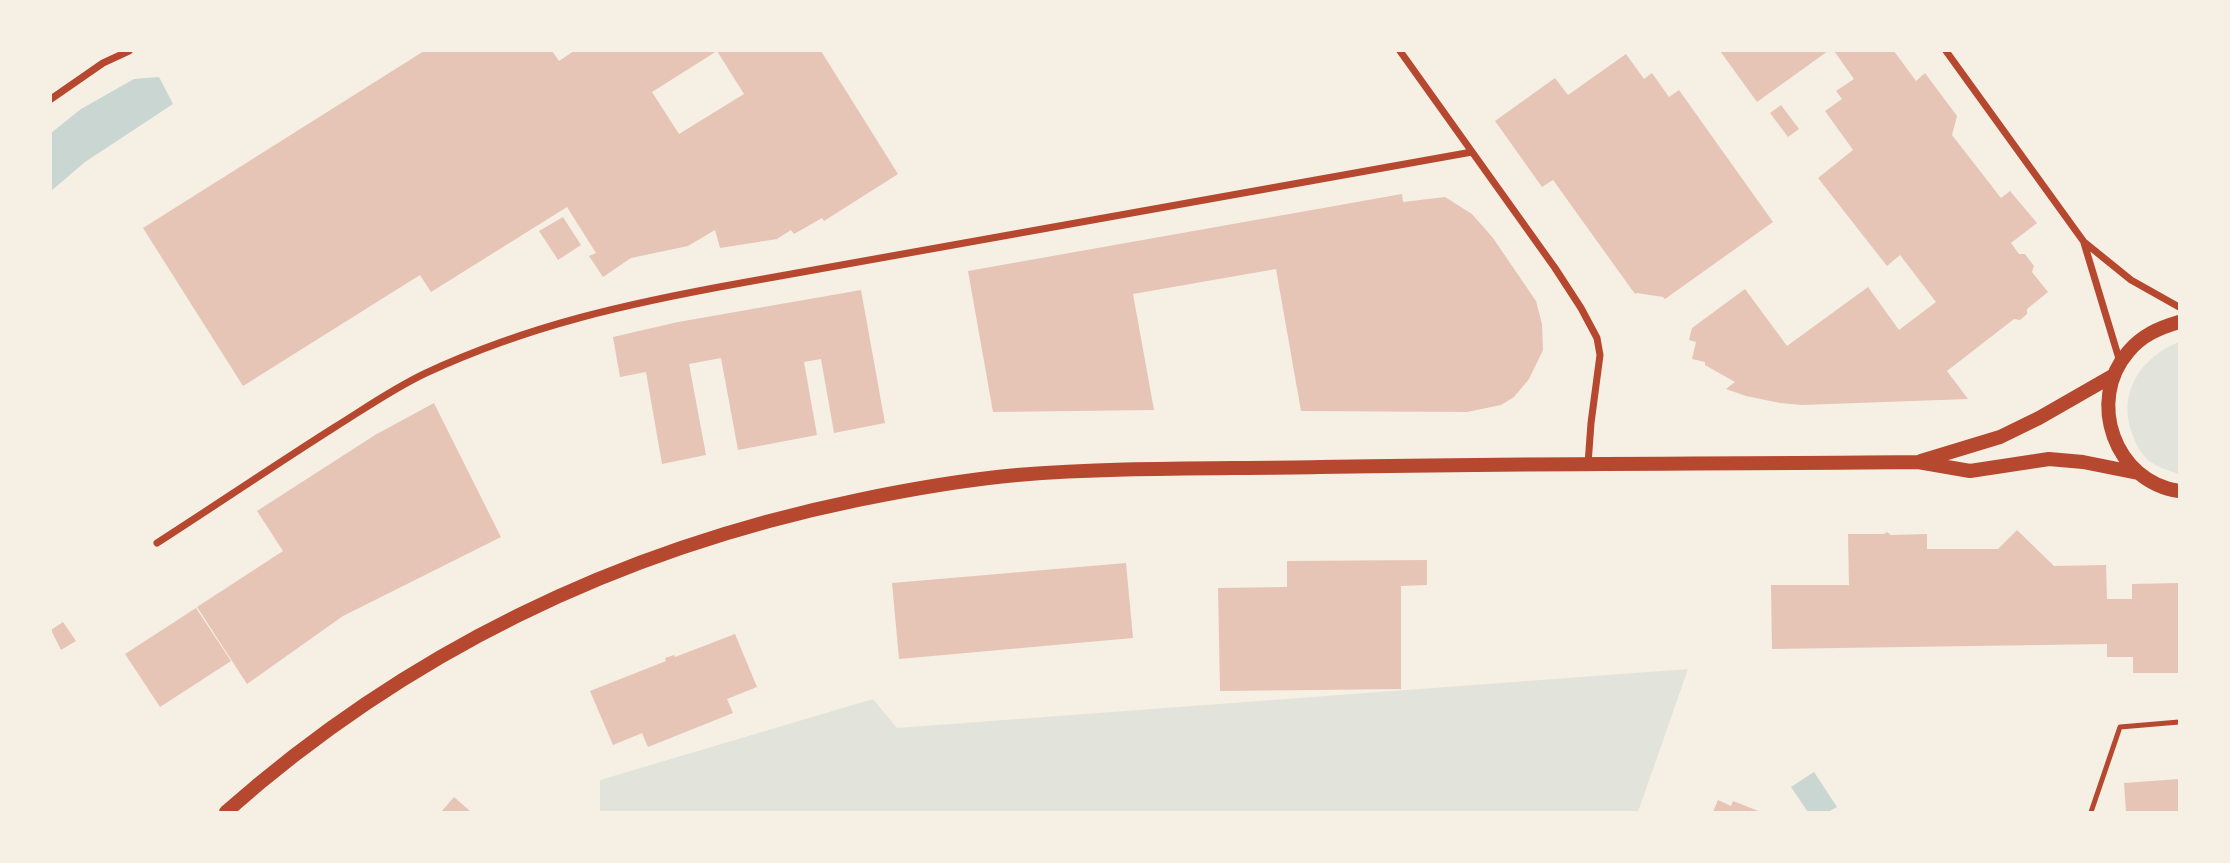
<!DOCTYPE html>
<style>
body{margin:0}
#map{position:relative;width:2230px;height:863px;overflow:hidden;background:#f6efe4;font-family:Arial,sans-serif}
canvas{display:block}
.frame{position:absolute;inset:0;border:52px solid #f6efe4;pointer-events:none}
</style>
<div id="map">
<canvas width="2230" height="863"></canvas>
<div class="frame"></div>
</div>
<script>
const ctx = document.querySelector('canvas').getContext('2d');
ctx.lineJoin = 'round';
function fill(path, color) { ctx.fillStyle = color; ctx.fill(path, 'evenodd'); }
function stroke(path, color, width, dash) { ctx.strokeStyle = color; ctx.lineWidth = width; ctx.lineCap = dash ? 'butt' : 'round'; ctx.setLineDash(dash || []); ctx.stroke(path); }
const green = new Path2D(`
 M2179,342v132c-10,-3 -21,-7 -30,-13 -8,-7 -14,-18 -17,-28 -15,-40 9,-76 47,-91z
 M1688,669l-50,143h-1038v-32l273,-81 24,29z`);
const water = new Path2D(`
 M159,77l14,27 -88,58 -34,29v-58l30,-24 53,-30z
 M1814,772l23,35 -9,5h-20l-17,-25z`);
const building = new Path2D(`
 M424,51h128l7,10 15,-10h247l77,123 -74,47 -2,-3 -28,16 -3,-4 -14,9 -57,9 -5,-18 -27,16 -57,12 -28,19 -14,-21 7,-3 -29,-46 -136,85 -11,-17 -177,111 -100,-158zM717,51l27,43 -65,40 -27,-42z
 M1720,51h108l-71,51z
 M1834,51h60l22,30 9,-8 32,43 -5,19 49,63 9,-7 27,32 -26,20 8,11h6l9,12 -2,6 16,20 -21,17v5l-7,6 -6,-1 -67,52 21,28 -166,6 -22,-2 -34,-7 -20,-7 9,-7 -30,-17v-3l-13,-3 4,-17 -7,-2 3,-12 53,-39 42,57 81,-59 31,43 37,-28 -36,-47 -13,11 -69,-88 35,-28 -28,-39 17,-12 -6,-8 18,-12z
 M1626,54l18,25 8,-6 17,24 10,-7 94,132 -108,77 -2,-2 -26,-4 -2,1 -82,-114 -11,7 -47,-66 60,-43 13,17z
 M1781,105l18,24 -11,8 -18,-24z
 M1402,194l1,8 42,-5 27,17 21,24 43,63 6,23 1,26 -14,29 -15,18 -13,8 -34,7 -166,-1 -25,-142 -143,25 21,116 -161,2 -25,-141z
 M563,217l18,28 -23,15 -19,-29z
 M861,290l24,133 -51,10 -13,-74 -17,3 13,73 -79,15 -17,-92 -32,6 17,91 -44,9 -16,-92 -26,5 -7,-40 65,-15z
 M434,403l67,134 -158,79 -96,68 -50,-77 86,-56 -26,-40 118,-76z
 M2017,530l37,36 52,-1 1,34h25v-15l47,-1v90h-46v-16h-26v-13l-335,5 -1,-64h78l-1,-51h36l3,-2 4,3 36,-1v15h71z
 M1427,560v25l-26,1v103l-181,2 -2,-103 69,-1v-26z
 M1126,563l7,75 -234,21 -7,-76z
 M196,608l35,53 -71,46 -35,-53z
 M63,622l13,19 -15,9 -10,-20z
 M735,634l22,53 -30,12 6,14 -85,34 -6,-14 -29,12 -23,-54 76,-30 -1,-3 9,-3 1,2z
 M2179,779v33h-53l-2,-29z
 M454,797l17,15h-30z
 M1718,800l13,6 2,-5 28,11h-48z`);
const service = new Path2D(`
 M2091,812l29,-85 59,-5`);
const minor = new Path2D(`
 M1400,51l155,217 26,40 16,30 3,17 -9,68 -3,41
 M1946,51l138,191 47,38 48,27
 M51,99l52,-36 26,-12
 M2084,243l36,119
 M157,543c59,-38 118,-78 178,-116 29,-18 59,-39 91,-54 103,-48 204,-70 315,-90l731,-131`);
const secondary = new Path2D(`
 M2179,322c-20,6 -37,13 -51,30 -42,49 -13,130 51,139
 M1921,461l79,-24 39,-19 75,-43
 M226,812c183,-162 394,-263 632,-312 53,-11 105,-20 159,-25 100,-8 202,-6 303,-8 199,-4 398,-3 598,-5l52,9 79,-12 34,3 55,11`);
fill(green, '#e2e4dc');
fill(water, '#c9d6d2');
fill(building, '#e6c5b7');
stroke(service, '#b5482f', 5);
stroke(minor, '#b5482f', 7);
stroke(secondary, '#b5482f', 14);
</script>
